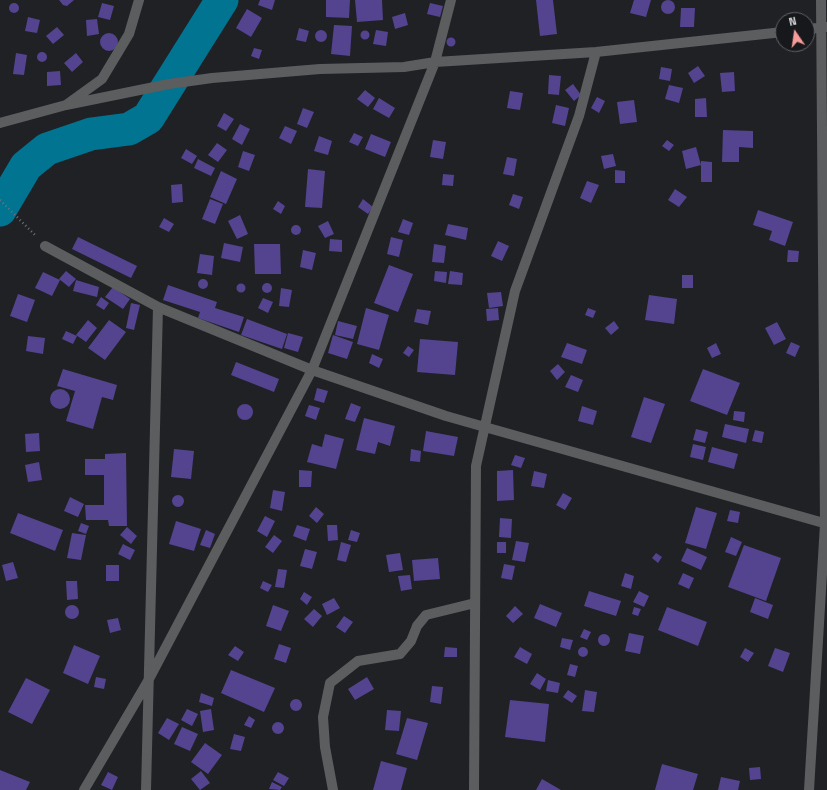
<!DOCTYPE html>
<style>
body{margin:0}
#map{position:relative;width:827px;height:790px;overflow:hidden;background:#202125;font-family:"Titillium Web",sans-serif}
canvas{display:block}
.north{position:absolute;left:775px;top:12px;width:40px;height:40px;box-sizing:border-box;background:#17181b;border:1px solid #626365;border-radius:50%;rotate:347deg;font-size:11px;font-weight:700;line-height:16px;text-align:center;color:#d2d3d5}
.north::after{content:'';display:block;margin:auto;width:14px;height:18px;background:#f59b99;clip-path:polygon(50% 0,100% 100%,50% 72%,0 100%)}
</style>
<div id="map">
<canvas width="827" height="790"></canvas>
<div class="north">N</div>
</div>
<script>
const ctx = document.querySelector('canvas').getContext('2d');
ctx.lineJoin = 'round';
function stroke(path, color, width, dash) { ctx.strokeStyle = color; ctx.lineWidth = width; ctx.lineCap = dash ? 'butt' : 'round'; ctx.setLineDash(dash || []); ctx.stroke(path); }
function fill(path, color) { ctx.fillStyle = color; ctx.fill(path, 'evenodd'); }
const river = new Path2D(`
 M0,210l26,-44 21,-17 44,-15 38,-5 19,-11 74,-118`);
const building = new Path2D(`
 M661 7a7 7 0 1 1 14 0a7 7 0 1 1-14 0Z
 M59,0h15l-7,6 -4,-1z
 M260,0h15l-3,10 -14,-5z
 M326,0h24l-1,18 -23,-1z
 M355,0h27l1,20 -26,2z
 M536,0h17l4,34 -17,2z
 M634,0h17l-5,17 -16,-4z
 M9 8a5 5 0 1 1 10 0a5 5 0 1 1-10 0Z
 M102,3l12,3 -4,14 -12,-3z
 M430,3l13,3 -3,11 -13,-3z
 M681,8h14l-1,19h-14z
 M247,9l15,9 -11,19 -15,-9z
 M405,13l3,12 -13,4 -3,-12z
 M28,17l12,3 -3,13 -12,-2z
 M97,19l2,15 -12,2 -1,-16z
 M334,25l18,1 -2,30 -19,-2z
 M57,27l7,8 -11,9 -7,-8z
 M299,28l10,3 -3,11 -10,-2z
 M315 36a6 6 0 1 1 12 0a6 6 0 1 1-12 0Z
 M376,30l12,2 -2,14 -13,-2z
 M360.5 35a4.5 4.5 0 1 1 9 0a4.5 4.5 0 1 1-9 0Z
 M100 42a9 9 0 1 1 18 0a9 9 0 1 1-18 0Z
 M446.5 42a4.5 4.5 0 1 1 9 0a4.5 4.5 0 1 1-9 0Z
 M254,48l8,2 -3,9 -8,-3z
 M37 57a5 5 0 1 1 10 0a5 5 0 1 1-10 0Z
 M16,53l11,2 -3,20 -11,-1z
 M76,53l7,9 -11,10 -8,-9z
 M698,66l7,10 -11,7 -6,-10z
 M661,67l11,2 -2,12 -11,-2z
 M60,71l1,14 -14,1v-14z
 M734,72l1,19 -13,1 -2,-19z
 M549,75l12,1 -2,19 -11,-1z
 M573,84l8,11 -7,6 -9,-11z
 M669,85l14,3 -4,15 -14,-4z
 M365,90l10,8 -7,9 -11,-8z
 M510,91l13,2 -3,17 -13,-2z
 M597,97l8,4 -6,12 -8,-5z
 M379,98l16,10 -6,10 -16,-9z
 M706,98l1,19h-12v-18z
 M634,100l3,22 -17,2 -3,-22z
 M556,105l13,3 -4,18 -13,-3z
 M303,108l11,4 -7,16 -10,-4z
 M224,113l10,6 -8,12 -9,-5z
 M240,124l10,5 -8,16 -10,-6z
 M285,126l12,5 -6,13 -12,-6z
 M723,130l30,1v17l-14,-1v15h-17z
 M354,133l9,4 -5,9 -9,-4z
 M371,134l20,8 -6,15 -20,-8z
 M319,136l13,5 -4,14 -14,-4z
 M433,140l13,2 -3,17 -13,-2z
 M667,140l7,5 -5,6 -7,-5z
 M217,143l10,7 -9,12 -10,-7z
 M696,147l5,18 -15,4 -4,-18z
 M186,149l11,7 -5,8 -11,-6z
 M243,151l12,4 -6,16 -11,-4z
 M613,154l3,12 -12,3 -3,-13z
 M507,157l10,2 -3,17 -11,-2z
 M198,159l17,9 -4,8 -17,-8z
 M701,161l11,1v20h-11z
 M308,169l17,2 -3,37 -17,-1z
 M615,170l10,1v12h-10z
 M221,171l16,8 -11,25 -16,-7z
 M443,174l11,1 -1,11 -11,-1z
 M587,181l12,4 -8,18 -11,-5z
 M182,184l1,18 -11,1 -1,-18z
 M675,189l12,8 -8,10 -11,-7z
 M513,194l10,3 -4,12 -10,-4z
 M210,199l13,5 -8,20 -13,-5z
 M363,199l10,8 -5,7 -10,-7z
 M278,201l7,5 -4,8 -8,-5z
 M758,210l35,12 -8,24 -16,-6 3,-9 -19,-6z
 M240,215l8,19 -11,5 -9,-18z
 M164,218l10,6 -5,8 -10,-5z
 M403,219l10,4 -4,12 -11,-3z
 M328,221l6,13 -9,4 -7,-12z
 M448,224l20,4 -2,12 -21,-5z
 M291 230a5 5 0 1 1 10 0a5 5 0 1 1-10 0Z
 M78,237l59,29 -6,12 -59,-29z
 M391,237l12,3 -4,17 -12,-3z
 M330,239l12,1v12l-13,-1z
 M498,241l11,5 -7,15 -11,-5z
 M224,243l19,4 -3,15 -19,-4z
 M254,244h26l1,30h-26z
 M434,244l12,2 -2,17 -12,-1z
 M303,250l13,3 -4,17 -12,-3z
 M788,250l11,1 -1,11h-11z
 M200,254l14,2 -2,19 -15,-2z
 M389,265l24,9 -15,38 -24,-9z
 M66,271l10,8 -7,8 -10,-8z
 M435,271l12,1 -1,11 -12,-2z
 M450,271l13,2 -1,12 -14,-1z
 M43,272l17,8 -8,16 -17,-8z
 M682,275h11v13h-11z
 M198 284a5 5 0 1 1 10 0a5 5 0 1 1-10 0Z
 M76,280l23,7 -2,10 -24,-6z
 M262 288a5 5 0 1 1 10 0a5 5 0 1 1-10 0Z
 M236.5 288a4.5 4.5 0 1 1 9 0a4.5 4.5 0 1 1-9 0Z
 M168,285l49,17 -2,6 29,9 -5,15 -41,-14 2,-6 -37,-12z
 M113,287l17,12 -7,10 -18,-12z
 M281,288l11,2 -3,17 -10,-1z
 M501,292l2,14 -14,2 -2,-15z
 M18,294l17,6 -8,22 -17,-6z
 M649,295l28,4 -3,25 -29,-4z
 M101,297l8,6 -5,7 -8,-5z
 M263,298l10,4 -5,11 -10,-5z
 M131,303l9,2 -6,25 -8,-2z
 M366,308l23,7 -10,35 -22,-6z
 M498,308l1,12 -12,1 -1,-12z
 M588,308l8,3 -3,7 -8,-3z
 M417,309l14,2 -3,14 -14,-3z
 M247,319l40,15 -5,15 -41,-14z
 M88,320l9,8 -11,14 -10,-7z
 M109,320l17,12 -21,28 -17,-12z
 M338,321l19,5 -4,13 -18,-4z
 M614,321l5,7 -8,7 -6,-7z
 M777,322l9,17 -12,6 -9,-17z
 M66,331l11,5 -4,8 -11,-5z
 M288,333l15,4 -5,15 -14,-4z
 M333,335l20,7 -6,17 -19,-6z
 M28,336l17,2 -2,16 -17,-3z
 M420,339l38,3 -3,33 -38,-3z
 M791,342l9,4 -5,11 -9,-4z
 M567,343l20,7 -5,14 -21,-7z
 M716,343l5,11 -9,4 -5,-10z
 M408,346l6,4 -5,7 -6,-4z
 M372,354l11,5 -4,9 -10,-5z
 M236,362l43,17 -5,13 -43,-17z
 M558,364l7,8 -8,8 -7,-9z
 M63,369l54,16 -4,15 -11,-3 -9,32 -27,-8 9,-30 -18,-5z
 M703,369l37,14 -13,32 -37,-14z
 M571,375l12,5 -5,12 -13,-5z
 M317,388l11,3 -4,12 -10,-3z
 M50 399a10 10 0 1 1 20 0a10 10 0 1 1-20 0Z
 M644,397l21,7 -14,39 -20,-6z
 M351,403l10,4 -6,15 -10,-3z
 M237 412a8 8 0 1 1 16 0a8 8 0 1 1-16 0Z
 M309,405l11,3 -4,12 -11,-4z
 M582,406l15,5 -4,14 -15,-4z
 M734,411l11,1 -1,10 -11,-2z
 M364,418l31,8 -5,20 -12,-4 -3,12 -19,-4z
 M725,424l24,5 -3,14 -24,-6z
 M696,429l12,3 -3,11 -12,-3z
 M755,430l9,2 -2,11 -10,-2z
 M426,431l32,6 -4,19 -31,-5z
 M39,433l1,18 -14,1 -1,-18z
 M325,434l19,5 -8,30 -29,-7 5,-18 10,3z
 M693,444l13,3 -3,13 -13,-3z
 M712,447l26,7 -4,15 -26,-7z
 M174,449l20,2 -3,28 -20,-2z
 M411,449l10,2 -1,11 -10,-1z
 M126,453l1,73h-18l-1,-6h-22l-1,-15h19v-30h-19v-16h20v-5z
 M515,455l10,3 -4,10 -10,-3z
 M39,462l3,18 -14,2 -3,-17z
 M299,470l13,1 -1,16h-12z
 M513,470l1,30 -17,1v-30z
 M534,471l13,3 -3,14 -13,-2z
 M273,490l12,2 -3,19 -12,-3z
 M563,493l9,5 -7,12 -9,-5z
 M172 501a6 6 0 1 1 12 0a6 6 0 1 1-12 0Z
 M70,497l14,7 -6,13 -14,-6z
 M316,507l8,7 -7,9 -8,-7z
 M696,507l21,6 -11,36 -21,-6z
 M730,510l10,2 -2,11 -11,-2z
 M18,513l45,17 -8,21 -45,-18z
 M265,516l10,5 -8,16 -10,-6z
 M500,518l12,1 -1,19 -12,-1z
 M176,521l25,8 -7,22 -25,-7z
 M81,523l8,3 -3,8 -8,-3z
 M297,525l13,4 -4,12 -13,-5z
 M327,525h10l1,15 -10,1z
 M127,527l10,9 -6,8 -11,-9z
 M206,530l9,4 -5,14 -10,-3z
 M351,530l9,3 -3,9 -9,-2z
 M72,533l14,2 -5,25 -14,-2z
 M274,535l8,6 -9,12 -8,-6z
 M731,537l11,5 -6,14 -11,-4z
 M516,541l13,2 -4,19 -13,-2z
 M341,542l10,3 -5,17 -9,-2z
 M497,542h9v11h-9z
 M123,544l12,6 -5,10 -12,-6z
 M744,545l37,13 -15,43 -38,-14z
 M687,548l20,9 -6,13 -20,-9z
 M305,549l12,3 -5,17 -12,-3z
 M400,553l3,17 -14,2 -3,-17z
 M656,553l6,4 -4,6 -6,-5z
 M438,558l2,21 -26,2 -2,-21z
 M13,562l5,16 -12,3 -4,-16z
 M504,564l11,2 -3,14 -11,-2z
 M106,565h13v16h-13z
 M278,569l9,1 -3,18 -9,-1z
 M625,573l9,3 -3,13 -10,-3z
 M683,573l11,5 -5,11 -11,-5z
 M410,575l2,14 -11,2 -3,-15z
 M66,581h11l1,18 -11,1z
 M263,581l9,4 -4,7 -8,-4z
 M589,591l32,10 -5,15 -32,-10z
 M639,591l10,5 -5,11 -11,-5z
 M304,592l8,5 -5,8 -7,-6z
 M334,598l6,10 -13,7 -5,-11z
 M755,598l18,7 -5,14 -18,-7z
 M540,604l22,9 -6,14 -22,-9z
 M65 612a7 7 0 1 1 14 0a7 7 0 1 1-14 0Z
 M273,605l16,6 -8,20 -15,-5z
 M515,606l8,8 -10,9 -7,-7z
 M634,607l7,2 -3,7 -6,-2z
 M667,607l40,15 -9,24 -40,-16z
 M314,609l8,7 -9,11 -9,-8z
 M344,616l9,6 -8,11 -9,-6z
 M118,618l3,12 -11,3 -3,-13z
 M584,629l7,3 -4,8 -7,-3z
 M629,633l15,3 -4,18 -15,-3z
 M598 640a6 6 0 1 1 12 0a6 6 0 1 1-12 0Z
 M562,638l11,2 -3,10 -10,-3z
 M279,644l12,4 -5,15 -12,-4z
 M74,645l26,11 -12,28 -25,-11z
 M235,646l9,6 -6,9 -10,-6z
 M445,647l12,1v9h-13z
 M520,647l12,7 -5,10 -13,-7z
 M578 652a5 5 0 1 1 10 0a5 5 0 1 1-10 0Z
 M745,648l9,5 -6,9 -8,-5z
 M775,648l15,5 -7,19 -15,-6z
 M570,664l8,2 -3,11 -8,-2z
 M231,670l44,18 -11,24 -43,-19z
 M537,673l9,6 -6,11 -10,-6z
 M96,677l10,2 -2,10 -10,-2z
 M367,677l7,12 -19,11 -7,-11z
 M26,678l24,12 -18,34 -24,-12z
 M548,680l12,3 -2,10 -12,-2z
 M432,686l11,1 -2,17 -11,-2z
 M568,690l9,6 -5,7 -9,-6z
 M585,690l12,2 -3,20 -12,-1z
 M201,693l13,5 -2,8 -13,-4z
 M290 705a6 6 0 1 1 12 0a6 6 0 1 1-12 0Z
 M510,700l39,4 -4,38 -40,-5z
 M187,709l11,5 -6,12 -11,-6z
 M211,709l3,21 -11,2 -3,-21z
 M387,710l14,1 -2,20 -14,-1z
 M249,716l6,4 -4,8 -7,-3z
 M167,718l12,6 -10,16 -11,-7z
 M407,718l21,5 -11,37 -21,-6z
 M272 728a6 6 0 1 1 12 0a6 6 0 1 1-12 0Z
 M182,727l16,7 -8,17 -16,-7z
 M234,734l11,3 -4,14 -11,-2z
 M205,743l17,12 -14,19 -17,-12z
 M381,761l26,7 -6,22h-28z
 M662,764l36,10 -5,16h-38z
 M760,767l1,12 -11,1 -1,-12z
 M0,770l30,12 -4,8h-26z
 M201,771l9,12 -10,7 -9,-11z
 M108,772l10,5 -6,13 -11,-5z
 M278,772l11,6 -5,8 -11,-6z
 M721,777l19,4 -2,9h-20z
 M542,779l19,11h-25z
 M272,782l10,5 -2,3 -11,-1z`);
const path = new Path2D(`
 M0,200l36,36`);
const minor = new Path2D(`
 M807,29l20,-2
 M66,105l103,-21 43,-6 108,-9 84,-2 31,-5 161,-10 187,-20
 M0,123l66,-18 36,-26 27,-45 10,-34
 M45,246l113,61 154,63 134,46 381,108
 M84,790l64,-109 164,-311 123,-308 16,-62
 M146,790l12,-483
 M333,790l-8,-43 -2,-30 7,-34 28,-22 42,-7 11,-13 6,-15 9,-11 49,-12
 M474,790l2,-324 39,-175 64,-175 17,-64
 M809,790l16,-266 -4,-524`);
stroke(river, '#007491', 33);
fill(building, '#54438f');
stroke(path, '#707174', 2.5, [1, 3]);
stroke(minor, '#5b5d5e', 10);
</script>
